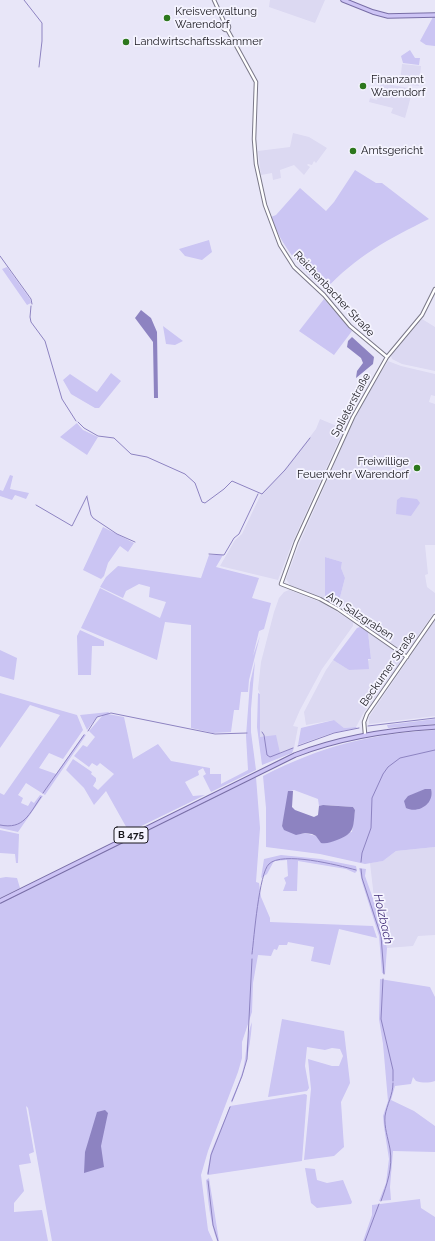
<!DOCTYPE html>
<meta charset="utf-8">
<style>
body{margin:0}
canvas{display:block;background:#e8e6f8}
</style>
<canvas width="435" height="1241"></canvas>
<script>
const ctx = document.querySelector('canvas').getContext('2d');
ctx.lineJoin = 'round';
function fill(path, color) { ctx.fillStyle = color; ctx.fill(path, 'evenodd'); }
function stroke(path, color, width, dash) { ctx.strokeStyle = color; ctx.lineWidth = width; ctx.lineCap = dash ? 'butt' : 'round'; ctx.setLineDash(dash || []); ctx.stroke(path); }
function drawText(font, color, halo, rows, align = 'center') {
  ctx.font = font + ' Raleway,sans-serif'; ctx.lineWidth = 3.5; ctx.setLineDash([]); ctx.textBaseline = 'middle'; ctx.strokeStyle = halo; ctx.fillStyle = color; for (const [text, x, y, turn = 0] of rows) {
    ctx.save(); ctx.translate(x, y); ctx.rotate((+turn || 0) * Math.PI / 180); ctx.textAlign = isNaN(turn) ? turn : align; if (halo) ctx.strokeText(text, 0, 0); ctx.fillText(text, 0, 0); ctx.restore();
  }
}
const built = new Path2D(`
 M270,0h55l-10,23 -46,-16z
 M402,64l19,2 -2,20 -19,-2z
 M381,83l32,6 -8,29 -14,-5 2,-5 -24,-6 1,-4 7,2z
 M293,133l16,4 18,11 -11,15 -2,-2 -2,4 -4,-1 -1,1 3,2 -6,8 -10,-10 -14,5 1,8 -8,2 -1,-7 -11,2 -3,-24 32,-4z
 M422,319l13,8v44l-33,-7 -10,-5 -1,-3z
 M388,361l13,5 34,8v22l-4,-1 -2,7 6,2v141h-10l3,29 -3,1 2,12 8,6v18l-25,36 -5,2h-5l-60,-42 -50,-22 -4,-6 14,-37 49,-111 13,-28zM325,557l17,5 -1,6 4,10 -7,27 -13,-7z
 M320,419l24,10 -51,112 -15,39 -58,-14 15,-26 7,-6 19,-40 23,-24 32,-41z
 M289,590l34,13 30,19v4l-31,43 -22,41 -7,16 5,1 -4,21 -15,5 -19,-16v-43l-2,-5 3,-27 13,-50 5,-14 5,-6z
 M435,620v96l-66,8v-7z
 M368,632l26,18 5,6 2,5 -37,51 -8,15 -12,1 -10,-8 -28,5 -2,-13 22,-42 7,-10 16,10 22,-11z
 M435,847v88l-17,1 -5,10 -26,2 -13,-50 -4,-35 13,-2 13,-10z`);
const green = new Path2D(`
 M433,17h2v29l-9,-1 -6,-4z
 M410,50l5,8h5l-1,7 -16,-2 -2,-7z
 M355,170l21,13h6l47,36c-39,19 -74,38 -104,71 -25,-23 -42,-41 -54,-73l5,-2 24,-27 26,23 8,-9z
 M209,240l3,12 -10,8 -17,-4 -6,-7z
 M7,267l23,32 1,4 -4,2 -25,-36z
 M324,299l28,32 -18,24 -35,-24z
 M163,326l20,15 -8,4 -9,-1z
 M111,373l10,8 -22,27h-4l-24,-14 -8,-14 7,-6 27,18z
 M77,423l6,7 15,7 -11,18 -27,-18z
 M10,475l3,1 -3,13 19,4 -3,6 -11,-4 -3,5 -12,-4v-6l3,1z
 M401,497l16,2 3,4 -9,13 -15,-2 1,-14z
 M103,527l31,16 -6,9 -8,-6 -12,17 -4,13 -3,3 -18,-9z
 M209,555h14l-7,12 43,11 -7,20 19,5 -7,26 -5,2 -6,25 7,-20 -11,44 -1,12h-7l-2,18h-5l-3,22 -18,1 -22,-5v-103l-26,-3 -8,38 -76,-32 19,-40 60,30 6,-16 -17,-5 1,-10 -11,-3 -13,7 -3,7 -23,-11 6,-10 12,-11 83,12z
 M325,557l17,5 -1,6 4,10 -7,27 -13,-7z
 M360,627l8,5 3,27h-3l1,10 -20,1 -16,-10 24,-32z
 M80,630l24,11v5h-12l-1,29h-13l-1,-39z
 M0,650l17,8 -3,22 -14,-4z
 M255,661l-4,48v23l5,38 -45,22 -8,-16 3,-2 -3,-6 -5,3 1,4 -14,7 8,14 12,-1 -76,37 -23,-41 -12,14 -10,-17 -18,-18 7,-11 19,13 -1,2 5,4v3l-3,5 5,4 16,-16 -14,-11 -3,3 -5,-3 -3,4 -15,-11 9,-11 4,2 8,-10 -6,-6 14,-16 -6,2 -10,13 -7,-15 29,-3 -1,2 16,3 9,42 25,-15 13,17 39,7v6h11v10l27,-14 -2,-34 4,-53z
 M0,693l77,22 6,15 -20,29 -14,-6 -10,15 17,6 28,-40 2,1 -41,60 -19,-12 -8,12 5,3 -2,5 7,3 3,-5 3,2 6,-8 3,1 -25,36 -18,-4v-35l4,2 56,-80 -30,-10 -30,43z
 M258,693l2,1v43l16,-2 4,18 14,-5 -2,5 -30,12 -5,-38z
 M435,719v5l-47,4 -1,-3z
 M334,720l10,8 12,-1 1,1 -25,5 -34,12 3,-17z
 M435,730v117l-39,4 -13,10 -18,3 -45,-10 -54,-7v-39l-3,-32c59,-30 106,-42 172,-46zM294,790l24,9 1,7 7,-1 27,2 2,3 -3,22 -36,4 -11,-3 -4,1 -19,-8 9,-35z
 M256,777l4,51 -4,54 3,1 2,14 9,21v4l103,4 4,12 -38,-9 -9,36 -19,-4 3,-14 -26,-5 -1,3h-8l-2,5 -3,-1 -3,7 -13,-1 -5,28 -1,29 -10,30v16l-4,14 -30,79 -7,24 7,55 5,11h-161l-24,-133 -2,-2 8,46 -5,2 2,9 -12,2 5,26 -10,12v9l28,-2 6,31h-48v-338z
 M0,830l19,4 -1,29h-2l-1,-9 -15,-1z
 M281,855l40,4 35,7 1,5 -2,2 -9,-4 -48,-8 -1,30h-14l3,-8 -2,-5 4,-2 -1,-16 -13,1 -7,13 -6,4 3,-19z
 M359,868l7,1 -1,7 16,45 6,27 -2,26 -3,-1 -3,-37 -17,-54z
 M6,877l11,1 3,10 -20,10v-20z
 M380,979l50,8 5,10v84c-7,2 -12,2 -19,0l-3,-4 -2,7 -16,2 -4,14 23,11 21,15v26l-42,-1 -3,36 1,13 -12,1 7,-18 3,-24 -5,-32 -1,-11 5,-15 -5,-57 -4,-25z
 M282,1019l62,12 6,52 -9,19 3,45 -10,9 -30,4 7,-71 -3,-30 24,7h7l4,-10 -3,-7 -8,-1 -7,2 -18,-3 -2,19 4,22 -2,3 -39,6z
 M252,1022c-2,31 -8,52 -20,81l-1,-2c6,-14 12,-27 14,-42 2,-13 2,-24 7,-37z
 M305,1094l2,1 -5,66 -94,14 -1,-2 4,-21 19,-46z
 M305,1168l10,1 2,11 10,3 16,-3 9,22 -1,2 -34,4 -6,-5z
 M209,1178l10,63h-2c-7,-20 -9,-40 -11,-61z
 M420,1199l1,9 14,9v24h-72l9,-26v-10z`);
const water = new Path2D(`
 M141,310l10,8 6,14 1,66h-4l-1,-56 -18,-24z
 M352,337l22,20 -1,7 -17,14 1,-7 6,-8 -2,-5 -14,-11 1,-6z
 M425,789h6c4,15 -13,25 -25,19l-2,-7 4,-5z
 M288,791h5l-1,16 3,3 19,7 4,-2 1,-9 4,-1 30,2 2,3c-2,18 0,23 -18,30 -6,2 -10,4 -16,3l-5,-7 -4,-2 -7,-1 -9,2 -12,-5 -2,-4z
 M105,1110l3,3 -7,33 3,21 -20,6 1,-21 12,-40z`);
const stream = new Path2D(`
 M24,0l18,23v18l-3,26
 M0,256l31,43 1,5
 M31,306l-1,11 1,5 14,19 17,58 14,22
 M78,422l6,6 14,8 16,2 17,16 16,3 38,17 10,9 7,19 3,1 19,-14 8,-8 30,13 23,-24 25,-32
 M87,497l4,18 2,3 24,16 18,8
 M36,505l36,21 15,-30
 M209,554l15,1 10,-17 5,-4 19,-40
 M368,726l67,-8
 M88,731l9,-14 14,-4 104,21 32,-1
 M262,732l2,3 3,20 3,2 23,-9
 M298,746l36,-13 25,-5
 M43,793l41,-58
 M0,825c24,5 29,-11 41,-28
 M361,862l1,-9 9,-25 1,-30 11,-24 5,-7 12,-9 35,-8
 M361,869l1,9 19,58 3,38
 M252,954c2,-16 7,-81 17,-90 13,-13 69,1 87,6
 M383,979l-2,40 12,51v11
 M232,1101l10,-25 5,-17 5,-100
 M208,1174l3,-19 19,-48
 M208,1181l5,44 5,16
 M381,1201c6,-17 12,-33 9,-52 -2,-11 -6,-22 -5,-33 2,-12 8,-21 8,-33
 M365,1241l14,-37`);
const minor = new Path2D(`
 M214,0l11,24
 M223 27a3 3 0 1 1 6 0a3 3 0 1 1-6 0Z
 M227,29l29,53 -2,57 2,25 9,41 15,40 14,22 30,28 26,31 37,31
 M407,657l-69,-48 -18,-10 -39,-15 15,-42 57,-125 34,-60 35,-42 13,-26
 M365,734l-1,-12 3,-8 68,-98`);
const major = new Path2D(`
 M343,0l30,12 15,4 47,-1
 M0,901l295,-146c46,-18 92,-25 140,-28`);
const markers = [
 [167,18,4,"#2c771d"],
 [126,42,4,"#2c771d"],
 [363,86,4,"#2c771d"],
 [353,151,4,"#2c771d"],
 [417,468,4,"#2c771d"]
];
const shields = [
 [131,835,34]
];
const shieldNames = [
 ["B 475",131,835]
];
const poiNames = [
 ["Kreisverwaltung",175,12],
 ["Warendorf",175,25],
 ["Landwirtschaftsskammer",134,42],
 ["Finanzamt",371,80],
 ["Warendorf",371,93],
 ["Amtsgericht",361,151],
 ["Freiwillige",409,462,"right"],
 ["Feuerwehr Warendorf",409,475,"right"]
];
const streetNames = [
 ["Reichenbacher Straße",334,294,47],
 ["Splieterstraße",351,405,-62],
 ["Am Salzgraben",360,616,33],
 ["Beckumer Straße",388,669,-55]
];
const waterNames = [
 ["Holzbach",383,919,77]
];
fill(built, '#dcd9f2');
fill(green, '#cbc5f3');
fill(water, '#8d83c1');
stroke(stream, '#8d83c1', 1);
stroke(minor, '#7a7888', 4.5);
stroke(major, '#786ea6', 5.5);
stroke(minor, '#fff', 2.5);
stroke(major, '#cdc4f5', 3.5);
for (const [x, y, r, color] of markers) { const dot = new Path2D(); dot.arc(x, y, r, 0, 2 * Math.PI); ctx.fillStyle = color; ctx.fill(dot); stroke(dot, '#f5f4ff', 1.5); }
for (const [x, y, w] of shields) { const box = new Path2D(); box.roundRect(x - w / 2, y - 8, w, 16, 3); ctx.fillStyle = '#f5f4ff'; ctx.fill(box); stroke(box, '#18171d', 1); }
drawText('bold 10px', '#18171d', null, shieldNames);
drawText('11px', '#18171d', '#f5f4ff', poiNames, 'left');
drawText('11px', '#18171d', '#f5f4ff', streetNames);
drawText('italic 12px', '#402d78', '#f5f4ff', waterNames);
</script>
